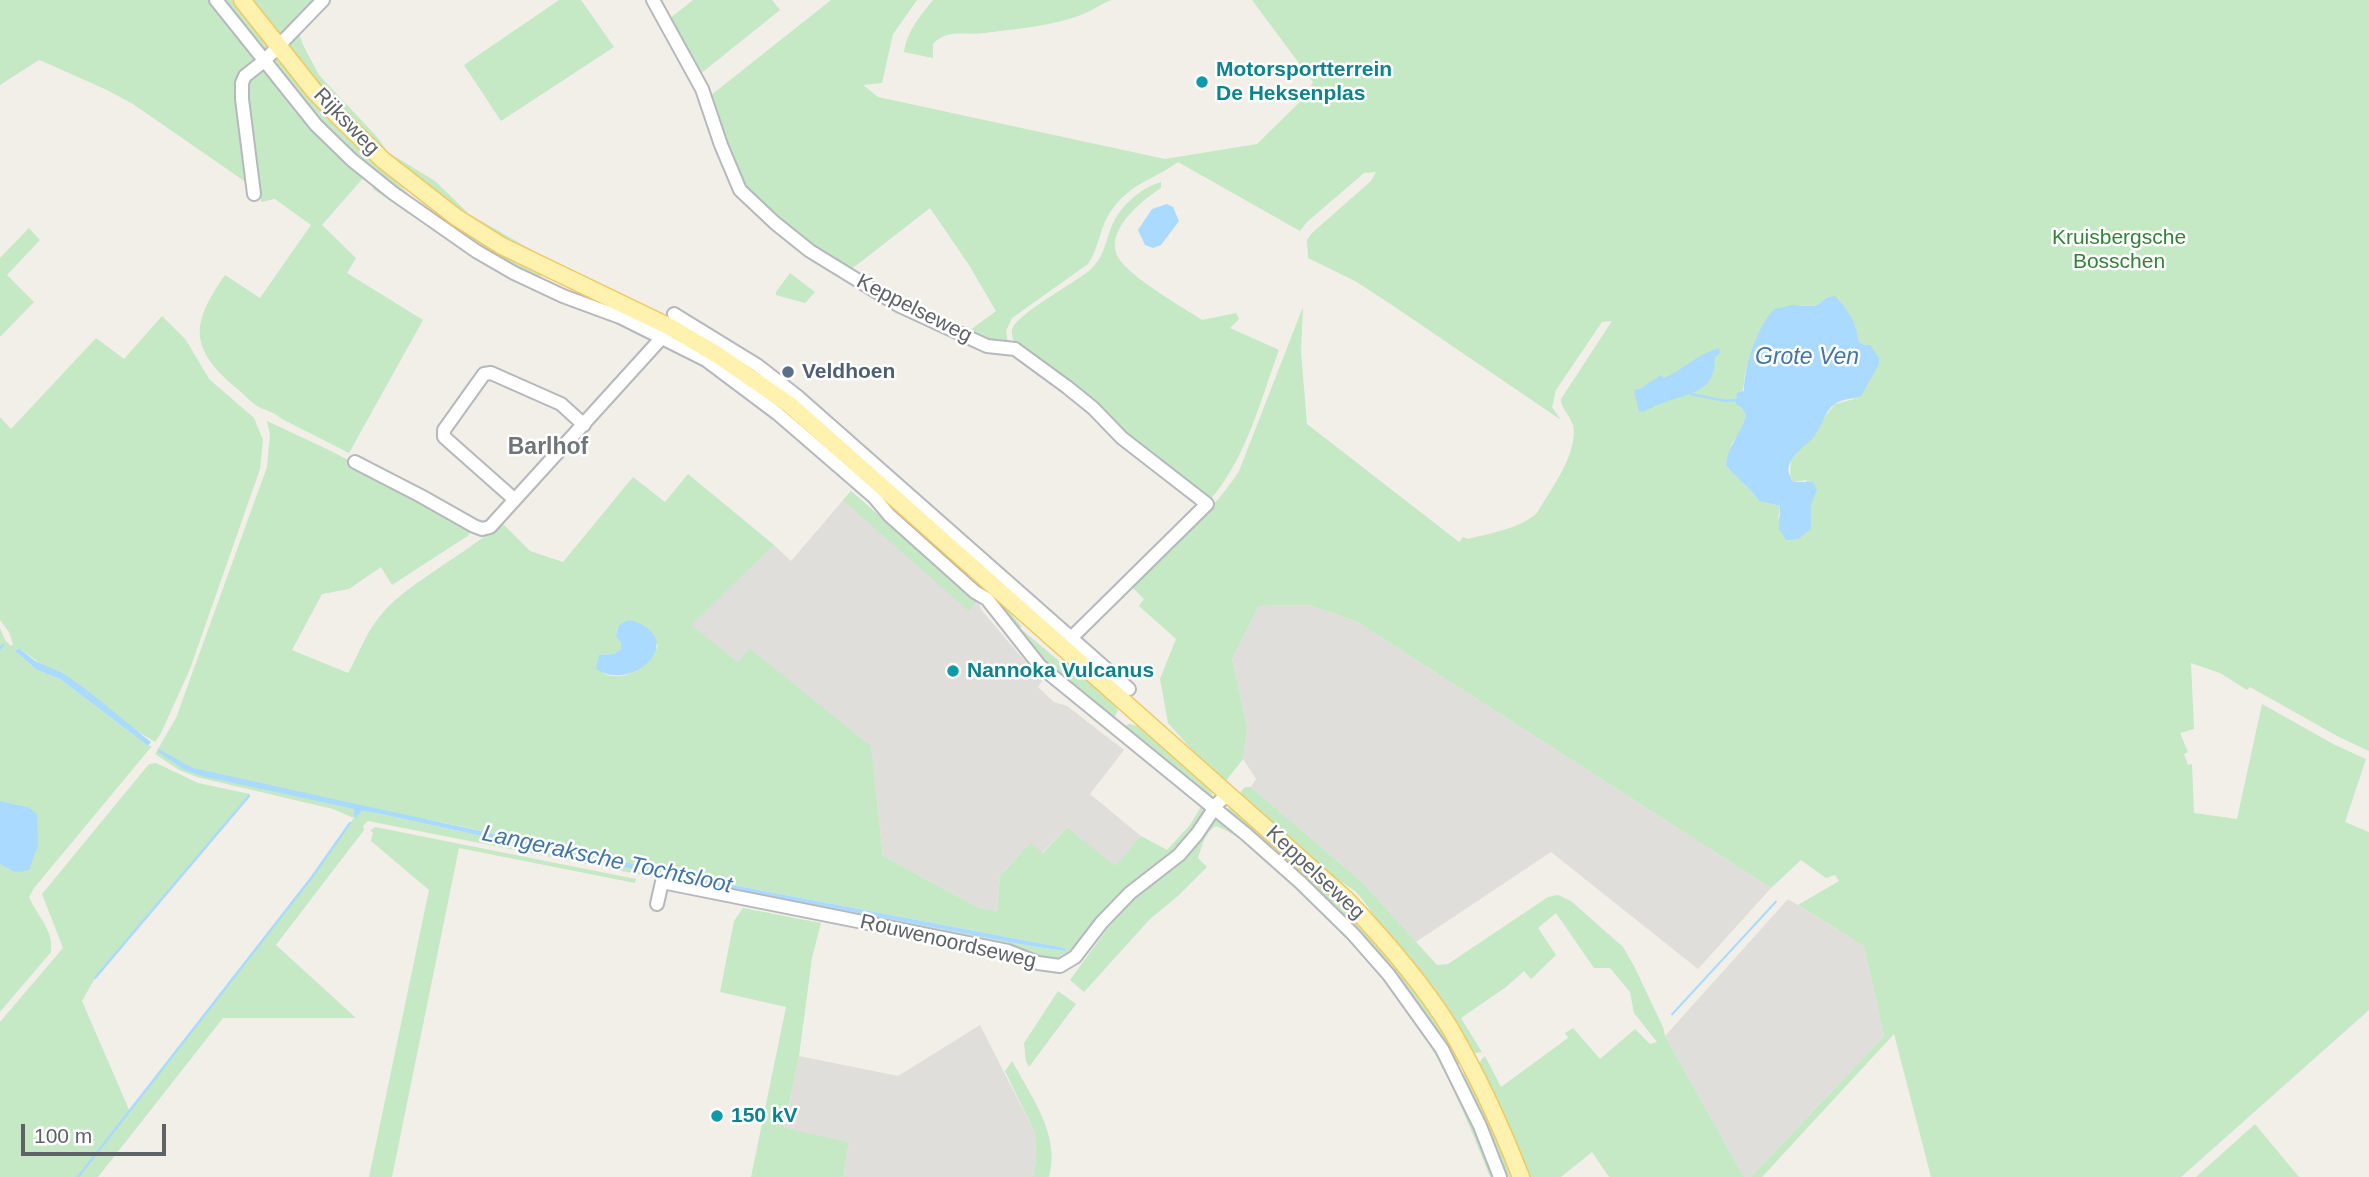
<!DOCTYPE html>
<style>
body{margin:0}
#map{position:relative;width:2369px;height:1177px;overflow:hidden;background:#f1efe8;font-family:Helvetica,sans-serif}
canvas{display:block}
.scale{position:absolute;left:21px;top:1124px;width:145px;height:32px;box-sizing:border-box;border:4px solid #5f6368;border-top:0;padding-left:9px;font-size:21px;line-height:24px;white-space:nowrap;color:#5f6368;-webkit-text-stroke:5px #fff;paint-order:stroke}
</style>
<div id="map">
<canvas width="2369" height="1177"></canvas>
<div class="scale">100 m</div>
</div>
<script>
const ctx = document.querySelector('canvas').getContext('2d');
ctx.lineJoin = 'round';
function fill(path, color) { ctx.fillStyle = color; ctx.fill(path, 'evenodd'); }
function stroke(path, color, width, dash) { ctx.strokeStyle = color; ctx.lineWidth = width; ctx.lineCap = dash ? 'butt' : 'round'; ctx.setLineDash(dash || []); ctx.stroke(path); }
function drawText(font, color, halo, rows, align = 'center') {
  ctx.font = font + ' Helvetica,sans-serif'; ctx.lineWidth = 5; ctx.setLineDash([]); ctx.textBaseline = 'middle'; ctx.strokeStyle = halo; ctx.fillStyle = color; for (const [text, x, y, turn = 0] of rows) {
    ctx.save(); ctx.translate(x, y); ctx.rotate((+turn || 0) * Math.PI / 180); ctx.textAlign = isNaN(turn) ? turn : align; if (halo) ctx.strokeText(text, 0, 0); ctx.fillText(text, 0, 0); ctx.restore();
  }
}
const industrial = new Path2D(`
 M851,491l126,110 6,11 59,69 -4,6 16,15 13,4 57,44 -34,44 51,42 -26,31 -48,-40 -25,26 -13,-9 -29,32 -3,35 -18,-3 -96,-52 -12,-110 -122,-97 -11,13 -48,-37 84,-80 17,16z
 M1309,605l47,16 415,267 -73,81 -147,-117 -135,90 -54,-60 -111,-95 5,-8 -13,-20 4,-32 -15,-68 27,-53z
 M1788,899l76,47 20,90 -133,141h-7l-79,-141z
 M980,1025l55,108 1,26 -3,18h-190l6,-35 -65,-13 15,-73 99,20z`);
const green = new Path2D(`
 M0,0h211l46,58 -15,13 8,114 -117,-81 -26,-14 -65,-29 -3,-1 -39,25z
 M219,0h17l36,45 -8,11z
 M251,0h65l-33,34 -5,-1z
 M559,0h22l33,47 -113,74 -37,-56z
 M693,0h79l8,10 -81,65 -30,-56z
 M831,0h86l-24,34 -11,49 -19,2 15,12 287,62 92,-15 49,-48 7,-14 -61,-82h1117v751l-30,-14 -89,-50 -3,3 -27,-17 -29,-10 3,66 -14,4 8,19 -4,2 4,11 4,-1 2,49 43,6 25,-115 73,41 31,14 -21,63 24,10v178l-188,167h-250l-37,-143 -132,143h-11l133,-141 -20,-90 -66,-41 41,-24 -4,-6 -9,3 -25,-18 -30,28 -415,-267 -47,-16 -50,1 -27,53 15,68 -4,32 -18,23 -21,-19 -36,-40 -8,-44 16,-40 -37,-33 5,-7 -13,-13c38,-37 80,-71 108,-115l64,-164 -2,45 6,72 152,118 4,-5 5,2c23,-6 51,-10 69,-26 14,-24 42,-61 36,-88 -3,-10 -12,-16 -12,-26l51,-78 -10,1 -46,68 -4,17 9,13 -169,-115 -37,-24 -47,-23 -1,-18 5,-7 59,-52 5,-9 -12,1 -57,49 -7,9 -122,-69c-26,19 -49,21 -69,52 -10,16 -10,34 -21,50l-76,54 -6,13 2,14 -43,-11 31,-23 -27,-46 -39,-57 -81,63c-51,-33 -101,-64 -124,-124 -3,-8 -1,-18 -4,-26 -2,-8 -8,-17 -11,-25zM1826,298l30,28c-1,16 13,26 23,38l-25,35 -19,5 -35,45 -9,11 -1,17 3,5 14,-2 -29,39 2,-13 -21,-5c-9,-14 -23,-22 -33,-36l6,-22 8,-10 6,-18 -5,-8 4,-34 12,-35 14,-25 29,-8 16,1z
 M933,0h178c-10,4 -19,11 -30,15 -30,11 -65,14 -97,18 -19,3 -36,-5 -51,11v14l-29,-6c3,-21 16,-36 29,-52z
 M299,33l4,12 16,30 59,63 9,13 -2,3 -33,-31 -65,-76 1,-5z
 M274,57l9,5 94,101 -2,2 3,3 2,-3 35,36 127,73 -4,7c-72,-37 -141,-85 -200,-140 -25,-23 -45,-51 -67,-77z
 M266,68l145,143 -2,3 -36,-25v-5l-9,-7 -42,48 34,33 -9,15 76,47 -74,133 -67,-34c-8,-7 -15,-8 -23,-12 -9,-5 -17,-15 -25,-21 -47,-40 -41,-65 -9,-111l35,23 51,-73 -36,-26 -14,3 -16,-99c2,-17 6,-27 21,-35z
 M391,154l44,27 34,33 82,47 -49,-22 -48,-31 -26,-25 -40,-26z
 M1161,182v6c-19,12 -57,43 -43,69 10,19 64,50 84,63l34,-7 3,6 -9,9 49,22c-19,51 -32,107 -69,150l-95,-73 -99,-81c-2,-5 -5,-10 -4,-16 3,-15 62,-47 77,-59 14,-12 16,-27 22,-43 8,-21 29,-40 50,-46z
 M29,228l11,12 -33,35 27,27 -34,35v-79z
 M790,273l25,19 -10,11 -29,-8v-3z
 M162,316l24,24 23,39 45,39 9,22 -3,29 -70,200 -29,64 -6,9 -21,-13 -71,-56 -21,-8 -23,-17 -4,3 22,19 23,9 88,67h4l-118,142 -5,9c8,19 25,33 22,55l-51,60v-148l9,6 19,-63 -28,-6v-173l5,12 6,6 2,-2 -4,-12 -9,-12v-203l11,12 85,-91 28,21z
 M267,421l62,29 118,62 22,14v9l-77,50 -11,-18 -32,22 -27,5 -30,56 56,23c10,-17 17,-38 29,-53 28,-38 88,-63 124,-98l29,29 33,11 70,-85 32,25 23,-28 86,71 -83,80 47,37 11,-14 122,98 12,110 96,52 18,3 3,-35 30,-33 13,10 24,-26 48,39 26,-30 26,14 23,-25 12,-20 -36,-26 2,-2 38,25c3,37 -77,80 -101,107 -10,12 -30,48 -46,51 -13,3 -29,-7 -41,-11l-650,-128 -5,5 1,4 -88,115 80,73h-133l-125,159h-98v-155l63,-74 -21,-54 107,-130 7,-1 42,20 52,11 -155,184 -13,23 48,111 182,-235 42,-59 -21,-9 -136,-32 -18,-7 -24,-16 21,-36 91,-251 3,-33zM617,628l41,17c-7,20 -34,39 -55,28l-4,-18 15,-1 7,-5v-6l-5,-8zM362,808l79,14 286,62 338,64 -1,3 -40,-6 -373,-72 -270,-59 -19,-3 -7,6z
 M851,491l126,110 -8,10 -126,-111z
 M905,519l97,84 20,24 -8,1 -32,-37 -79,-69z
 M1021,629l39,33 2,-2 12,11 -2,1 -4,-3 -8,8 -44,-47z
 M1069,672l5,4 4,-4 36,30 4,9 -5,8 -9,-5 -1,-5 -35,-28 -6,-2z
 M1129,724l13,3 68,60 3,10 -2,1 -88,-70z
 M1245,787h6l111,95 75,83 11,-1 100,-67 10,-2 13,6 52,46 11,19 29,61 2,9 79,141h-135l-17,-25 -31,25h-34l-49,-110 3,-7 4,-4 16,31 67,-49 -3,-5 8,-5 27,31 35,-30 15,15 7,-2 -23,-29 -4,-21 -20,-24h-16l-38,-55 -18,15 18,27 -25,24 -7,-8 -18,16 -45,31 21,34 -11,2 -108,-154 -8,-9 -30,-20 -86,-77z
 M1224,808l10,1 90,79 16,19 36,32 -3,3 2,3 4,-3 54,71 30,51h-7l-37,-58 -23,-31z
 M1219,818l19,13 128,123 56,74 40,68 34,81h-6c-22,-56 -45,-112 -80,-163 -32,-45 -71,-84 -110,-123 -24,-23 -53,-53 -84,-65 -12,7 -14,20 -18,32l9,9 -29,29 -28,23 -66,73 -14,-12 48,-66 96,-95z
 M375,827l261,52 -1,4 -176,-35 -67,329h-23l60,-287 -58,-49 2,-9 -3,-1z
 M743,908l78,15 -9,35 -13,98 -15,72 65,14 -6,35h-92l35,-170 -66,-15 14,-71z
 M1058,991l18,13 -47,63 -3,-6 -2,-18z
 M1012,1061c19,35 49,75 37,116h-16l3,-18 -1,-26 -30,-62z
 M1467,1070l48,107h-10l-43,-99 2,-6z
 M2255,1124l44,53h-103z`);
const water = new Path2D(`
 M1167,204l6,3 6,14 -18,24 -8,3 -8,-3 -7,-15 14,-21z
 M1835,296c8,8 16,19 20,29 4,10 0,21 15,20l9,13v6l-18,32c-8,3 -19,3 -26,8 -10,7 -12,19 -18,28 -8,15 -40,27 -24,50h20l4,8 -6,15v24l-13,10 -12,1 -7,-11 1,-23 -21,-5c-9,-14 -23,-22 -33,-36 2,-20 15,-31 20,-50l-5,-8 -5,-3 1,-11 7,-2c0,-24 13,-64 30,-82l18,-4 24,1 10,-8z
 M1719,348l1,5 -5,4c1,34 -24,36 -47,44 -9,3 -17,7 -26,11l-3,-1 -5,-21 6,-1 21,-14 3,3c19,-8 35,-25 55,-30z
 M630,620c61,18 3,74 -34,49l3,-14 15,-1 7,-5v-6l-5,-7c1,-10 5,-14 14,-16z
 M19,648l16,13 28,12 25,18 63,51 -3,4 -88,-67 -23,-9 -22,-19z
 M159,749l34,19 163,36 371,80 338,64v3l-41,-6 -373,-72 -270,-59 -19,-3 -6,7 -2,-2v-7l-152,-33 -17,-6 -27,-18z
 M0,801l28,6 9,7 1,31 -9,25c-12,4 -19,1 -29,-6z
 M1776,900l1,2 -105,114 -1,-2z`);
const stream = new Path2D(`
 M1691,394l34,7 12,-1
 M0,649l3,-4
 M95,978l154,-182
 M78,1177l234,-300 38,-54`);
const minor = new Path2D(`
 M216,0l100,125 36,35 41,33 83,58 38,22 49,23 57,21 86,43 72,54 96,83 15,18 86,77 12,7 53,67 207,169 54,48 52,51 36,41 53,74 38,77 20,51
 M653,0l49,89 19,56 19,45 35,33 35,28 88,54 89,41 28,3 52,38 26,21 29,30 85,66 -145,143
 M254,194l-12,-95v-16l3,-7 19,-15 59,-61
 M674,314l83,51 40,31 332,293
 M355,462l66,34 53,30 8,3 8,-2 177,-195
 M514,499l-70,-62v-7l40,-56 7,-1 70,31 23,21
 M657,904l5,-22 346,69 30,12 22,3 15,-9 27,-35 28,-29 49,-38 18,-21 21,-31 10,-9`);
const major = new Path2D(`
 M242,0l73,92 25,26 43,42 73,57 46,29 168,81 46,27 74,51 556,494c38,40 75,82 104,129 28,48 51,98 71,149`);
const markers = [
 [1202,82,7,"#0f9aa8"],
 [788,372,7,"#5c6f8a"],
 [953,671,7,"#0f9aa8"],
 [717,1116,7,"#0f9aa8"]
];
const cultureNames = [
 ["Motorsportterrein",1216,70],
 ["De Heksenplas",1216,94],
 ["Nannoka Vulcanus",967,671],
 ["150 kV",731,1116]
];
const streetNames = [
 ["Rijksweg",346,122,46],
 ["Keppelseweg",914,309,27],
 ["Keppelseweg",1315,873,43],
 ["Rouwenoordseweg",948,942,13]
];
const parkNames = [
 ["Kruisbergsche",2119,238],
 ["Bosschen",2119,262]
];
const serviceNames = [
 ["Veldhoen",802,372]
];
const waterNames = [
 ["Grote Ven",1807,358],
 ["Langeraksche Tochtsloot",607,860,12]
];
const neighbourhoodNames = [
 ["Barlhof",548,448]
];
fill(industrial, '#e0deda');
fill(green, '#c5e8c5');
fill(water, '#aadaff');
stroke(stream, '#aadaff', 2.5);
stroke(minor, '#b5b8bc', 16);
stroke(major, '#f2c960', 19);
stroke(minor, '#fff', 12);
stroke(major, '#fff2af', 16);
for (const [x, y, r, color] of markers) { const dot = new Path2D(); dot.arc(x, y, r, 0, 2 * Math.PI); ctx.fillStyle = color; ctx.fill(dot); stroke(dot, '#fff', 2.5); }
drawText('bold 21px', '#0d838f', '#fff', cultureNames, 'left');
drawText('21px', '#5f6368', '#fff', streetNames);
drawText('21px', '#348238', '#fff', parkNames);
drawText('bold 21px', '#4e5e75', '#fff', serviceNames, 'left');
drawText('italic 23px', '#4174aa', '#fff', waterNames);
drawText('bold 23px', '#70757a', '#fff', neighbourhoodNames);
</script>
